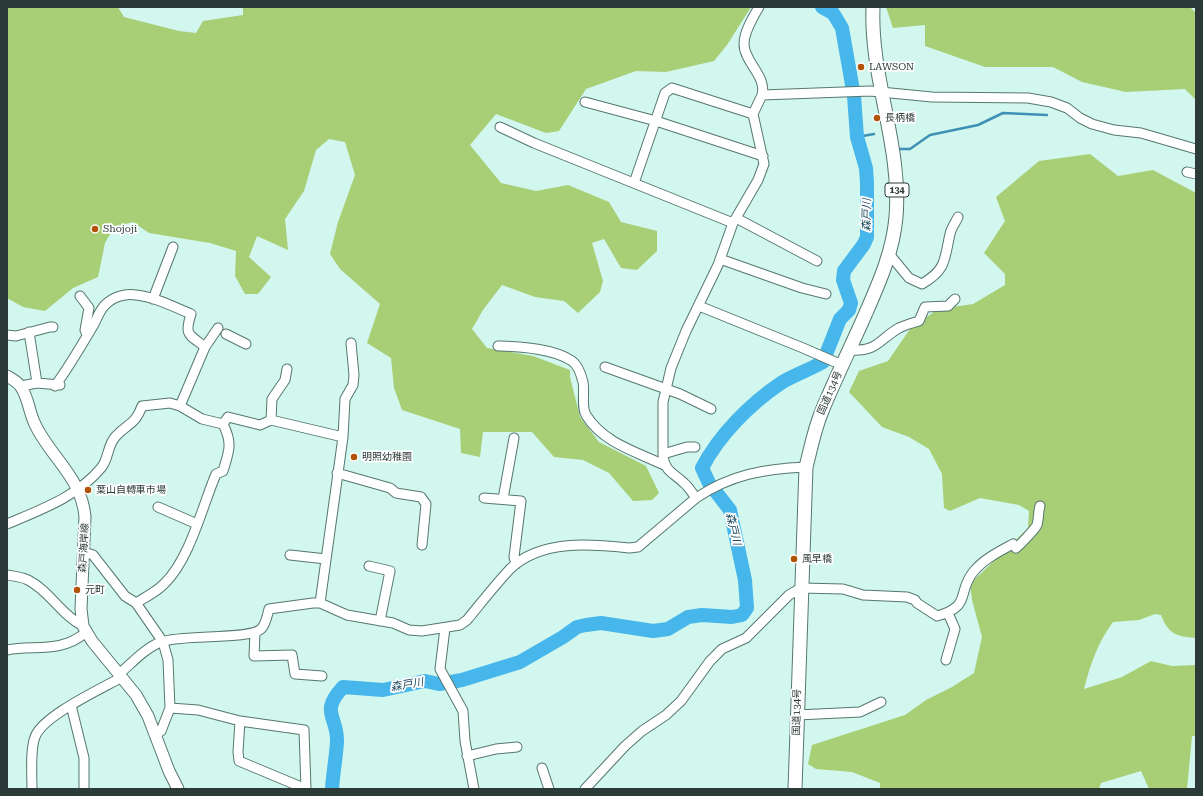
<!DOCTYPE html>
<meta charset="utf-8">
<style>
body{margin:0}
#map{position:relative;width:1203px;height:796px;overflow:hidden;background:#d1f7ef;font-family:"Roboto Serif",serif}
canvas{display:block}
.frame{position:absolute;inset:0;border:8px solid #2c3b38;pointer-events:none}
</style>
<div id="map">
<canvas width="1203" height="796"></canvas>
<div class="frame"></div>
</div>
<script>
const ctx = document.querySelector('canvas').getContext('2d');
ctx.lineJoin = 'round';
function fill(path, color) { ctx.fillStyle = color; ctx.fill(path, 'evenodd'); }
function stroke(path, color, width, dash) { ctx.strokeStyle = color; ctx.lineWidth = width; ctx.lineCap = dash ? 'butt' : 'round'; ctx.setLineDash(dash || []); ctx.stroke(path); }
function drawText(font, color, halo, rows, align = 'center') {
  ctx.font = font + ' "Roboto Serif","Noto Sans JP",serif'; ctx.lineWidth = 3.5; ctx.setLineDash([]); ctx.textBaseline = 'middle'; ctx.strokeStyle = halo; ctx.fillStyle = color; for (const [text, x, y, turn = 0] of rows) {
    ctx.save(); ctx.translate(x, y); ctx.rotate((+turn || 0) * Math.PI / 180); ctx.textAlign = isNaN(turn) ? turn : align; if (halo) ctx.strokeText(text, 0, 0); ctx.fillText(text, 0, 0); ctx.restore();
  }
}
const forest = new Path2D(`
 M7,7h111l6,10 55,14 17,2 7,-12 40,-6v-8h508l-24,38 -13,16 -48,11 -30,-1 -50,18 -27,42 -13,2 -50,-19 -26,31 31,38 35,8 32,-6 41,17 12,20 36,9v20l-20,19 -16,-2 -17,-29 -12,4 11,38 -3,11 -22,21 -14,-12 -29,-4 -33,-12 -19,25 -11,19 15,19 46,8 37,14v7l10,40 19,25 47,24 13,27 -7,7 -19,1 -24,-28 -26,-13 -29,-3 -22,-25h-49l-3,25 -19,-4 -1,-24 -58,-19 -8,-22 -3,-30 -24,-15 13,-39 -40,-35 -10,-15 8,-32 17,-47 -10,-33 -16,-3 -13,11 -12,41 -19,28 3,31 -31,-14 -8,21 22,20 -13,17h-13l-10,-18 1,-25 -26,-8 -61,-10 -16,-11 -19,5 -9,16 -7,34 -25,11 -28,23 -22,-4 -16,-9z
 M886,7h304l6,6v87l-11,-11 -59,3 -44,-10 -29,-15h-68l-60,-21v-21l-32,3z
 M1090,154l28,22 35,-6 43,23v445c-20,-2 -27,-3 -35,-23l-6,-1 -16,6 -26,2c-15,20 -23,43 -29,67l38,-12 29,-16 21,5 24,-1v71h-4l-5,53h-38l-8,-18 -40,12 -2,6h-219v-6l-28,-11 -36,-3 -8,-5 4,-19 93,-30 21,-15 26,-13 22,-14 8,-36 -10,-37 -2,-16 58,-56 1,-17 -10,-6 -39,-7 -30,13 -6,-3 -2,-34 -13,-25 -20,-12 -27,-10 -33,-35 10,-21 29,-10 22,-32 28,-20 35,-5 32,-19v-11l-21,-21 21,-32 -9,-24 43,-36z`);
const stream = new Path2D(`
 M857,137l17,-3
 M900,149h10l20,-14 48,-10 25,-12 44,2`);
const river = new Path2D(`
 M332,789c1,-16 4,-31 5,-47 1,-26 -18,-29 6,-55l40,3 42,-9 14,3 23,-4 58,-18 43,-25 14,-10 9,-2 15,-2 52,8 15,-2 20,-12 14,-2 30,2 10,-2 5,-7 -2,-28 -15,-70 -21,-27 -7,-15c17,-33 48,-64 79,-85 13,-8 28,-13 42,-21l17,-43 9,-9 2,-7 -8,-23 1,-9 20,-27 3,-7v-54l-1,-15 -9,-31 -3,-41 -12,-68 -9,-15 -11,-6`);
const minor = new Path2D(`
 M759,7c-6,10 -15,25 -15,37 0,18 23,32 18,51
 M585,102l71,19 107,35
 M500,127l34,16 199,80
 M1187,172l9,2
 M634,183l31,-90 7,-5 81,26
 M736,218l81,43
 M890,255l19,23 13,6c25,-15 22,-24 28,-50 1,-6 6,-12 8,-17
 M720,259l82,29 24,6
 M80,296l9,12 -4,22 2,5
 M153,299l20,-52
 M699,306l104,42 39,17
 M29,332l8,51
 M226,334l20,10
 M7,335l9,1 34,-9h3
 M498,346c22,1 55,2 74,15 6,4 9,13 11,21 2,10 -2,25 3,33 17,28 51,37 78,50
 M849,350c29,2 29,-10 50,-22 6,-3 13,-5 20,-7l6,-14 23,-1 7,-7
 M605,367l75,27 31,15
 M287,369l-2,11 -13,19 -1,21 72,17
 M21,386l16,-3 23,2
 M55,386c14,-19 26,-40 38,-60 4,-7 6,-15 12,-21 8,-8 20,-12 31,-10 19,2 38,12 55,19 -7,22 -2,20 14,33
 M180,406l22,13 21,5
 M663,454l24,-7h8
 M806,467c-42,2 -74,7 -110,31 -4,-5 -7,-11 -12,-15 -10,-10 -19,-11 -21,-27v-54l8,-34 15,-37 32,-66 15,-42 25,-43 6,-16 -11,-50 9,-19 108,-4 62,6 96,1 23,4 16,6 13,10 12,6 22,6 27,3 55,16
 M337,473l53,15 6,5 25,4 5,7 -4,41
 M484,498l37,3 -7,56 2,7
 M503,499l11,-61
 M158,507l39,17
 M7,524c33,-14 70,-27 94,-56 8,-9 6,-23 15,-32 12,-13 19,-11 26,-30l28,-3 10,3 25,-59 13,-19
 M84,552l9,3 32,41 11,7 27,39 5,18 2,48 -9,23 -6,4
 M290,555l36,4
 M369,566l21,5 -10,50
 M7,575c7,1 15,2 21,5 22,11 33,35 55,46
 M136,603c10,-6 20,-11 28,-19 26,-25 38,-77 52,-110l7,-3c6,-20 10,-27 0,-47l5,-7 32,8 11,-5
 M320,603l23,-166 2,-38 8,-14 1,-10 -3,-32
 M445,628l-5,41 23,42 2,30 9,48
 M255,633l-1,23 38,-1 3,19 27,2
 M7,650c28,-5 54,3 78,-17
 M946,660l9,-31 -7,-16
 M119,674c13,-11 26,-26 42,-32 22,-8 88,-2 100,-13 5,-5 6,-13 8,-20l44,-6h7l27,12 46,8 16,7 13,1 38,-6 7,-5c14,-17 28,-35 43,-51 31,-30 81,-25 119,-21l9,-1 58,-49
 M71,705l13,53v31
 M170,708l28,2 42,11 -2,31 1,9 67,28
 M797,715l63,-3 21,-10
 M240,721l64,9 2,59
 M467,756l29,-7 21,-2
 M542,768l7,21
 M32,789c0,-15 -2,-39 3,-52 7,-21 66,-48 87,-60
 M585,789l40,-43 17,-15 24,-16 15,-14 29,-40 12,-12 24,-11 43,-43 12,-7 42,1 20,6 44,2 8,3 2,3 20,13c36,-10 19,-24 37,-45 10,-12 26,-20 39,-27l3,4c2,-1 20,-20 21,-23 2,-6 1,-13 3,-19`);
const major = new Path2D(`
 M7,376c5,3 11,6 14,11 7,10 8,24 13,35 14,33 48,55 51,95l-4,92 2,17 9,15 44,54 12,21 21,55 9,18`);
const highway = new Path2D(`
 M795,789l11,-322c5,-19 8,-37 16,-56 13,-32 29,-64 43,-96 14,-32 28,-63 31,-98 6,-71 -26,-139 -23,-210`);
const markers = [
 [861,67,4,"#b15205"],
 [877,118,4,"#b15205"],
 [95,229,4,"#b15205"],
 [354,457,4,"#b15205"],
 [88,490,4,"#b15205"],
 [794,559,4,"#b15205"],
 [77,590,4,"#b15205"]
];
const shields = [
 [897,190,24]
];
const shieldNames = [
 ["134",897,190]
];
const poiNames = [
 ["LAWSON",869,67],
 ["長柄橋",885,118],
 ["Shojoji",103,229],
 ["明照幼稚園",362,457],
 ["葉山自轉車市場",96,490],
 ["風早橋",802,559],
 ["元町",85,590]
];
const streetNames = [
 ["国道134号",830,393,-66],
 ["森戸海岸線",84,548,-87],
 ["国道134号",797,712,-89]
];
const waterNames = [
 ["森戸川",867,215,-89],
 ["森戸川",733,529,76],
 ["森戸川",407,685,-10]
];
fill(forest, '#a8cf75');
stroke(stream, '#3e91b5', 2.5);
stroke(river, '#46b6eb', 14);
stroke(minor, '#557770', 11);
stroke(major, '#557770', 13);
stroke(highway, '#557770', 15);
stroke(minor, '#fff', 9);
stroke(major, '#fff', 11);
stroke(highway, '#fff', 13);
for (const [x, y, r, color] of markers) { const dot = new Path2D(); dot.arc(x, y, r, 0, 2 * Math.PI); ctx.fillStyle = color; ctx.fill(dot); stroke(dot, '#fff', 1.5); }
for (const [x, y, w] of shields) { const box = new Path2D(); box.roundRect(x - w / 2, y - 7, w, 14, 3); ctx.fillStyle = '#fff'; ctx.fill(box); stroke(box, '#2c3b38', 1); }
drawText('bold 9px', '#2c3b38', null, shieldNames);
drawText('10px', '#2c3b38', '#fff', poiNames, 'left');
drawText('10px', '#2c3b38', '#fff', streetNames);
drawText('italic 11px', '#1d4a61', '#fff', waterNames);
</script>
